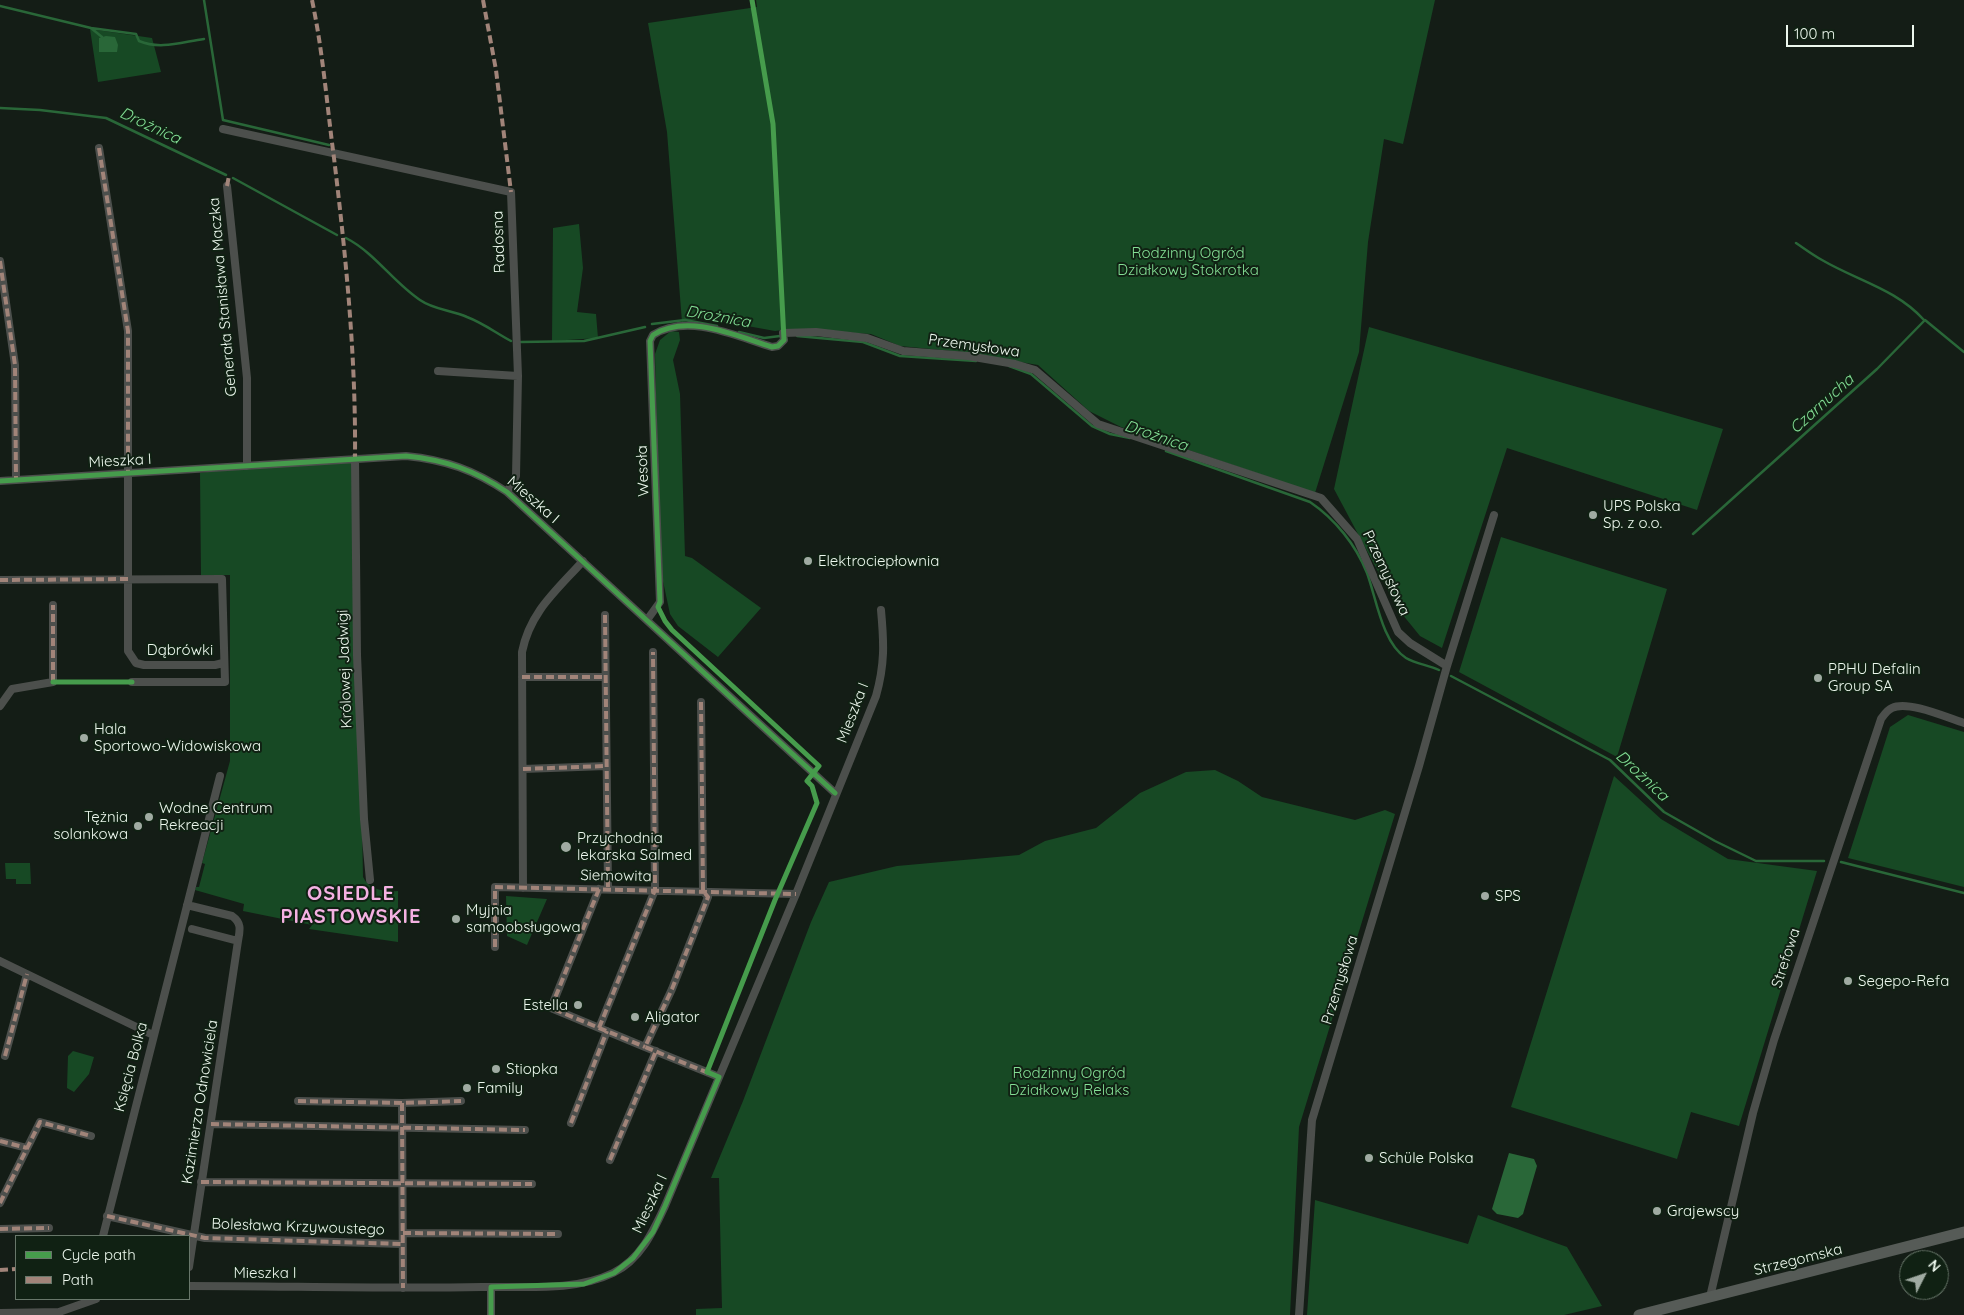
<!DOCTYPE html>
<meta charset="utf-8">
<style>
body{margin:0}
#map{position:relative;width:1964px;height:1315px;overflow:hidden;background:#141d16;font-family:Quicksand,sans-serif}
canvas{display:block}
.legend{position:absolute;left:15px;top:1235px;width:175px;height:65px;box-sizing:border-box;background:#102113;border:1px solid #68776a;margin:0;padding:6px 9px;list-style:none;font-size:15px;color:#ecf7ed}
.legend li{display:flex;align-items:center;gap:10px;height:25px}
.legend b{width:25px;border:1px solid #68776a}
.north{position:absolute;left:1899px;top:1250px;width:50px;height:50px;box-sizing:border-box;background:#102113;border:1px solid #68776a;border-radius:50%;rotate:49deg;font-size:14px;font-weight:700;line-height:20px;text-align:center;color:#ecf7ed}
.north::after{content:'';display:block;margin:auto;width:18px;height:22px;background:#a0aba2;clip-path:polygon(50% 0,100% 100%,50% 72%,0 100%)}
.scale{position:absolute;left:1786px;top:25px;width:128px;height:22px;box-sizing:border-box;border:2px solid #ecf7ed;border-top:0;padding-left:6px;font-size:15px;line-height:18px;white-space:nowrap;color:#ecf7ed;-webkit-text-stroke:4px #102113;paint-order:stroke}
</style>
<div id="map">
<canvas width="1964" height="1315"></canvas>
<ul class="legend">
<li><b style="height:6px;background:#469c4c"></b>Cycle path</li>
<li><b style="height:6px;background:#a18479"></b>Path</li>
</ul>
<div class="north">N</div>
<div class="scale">100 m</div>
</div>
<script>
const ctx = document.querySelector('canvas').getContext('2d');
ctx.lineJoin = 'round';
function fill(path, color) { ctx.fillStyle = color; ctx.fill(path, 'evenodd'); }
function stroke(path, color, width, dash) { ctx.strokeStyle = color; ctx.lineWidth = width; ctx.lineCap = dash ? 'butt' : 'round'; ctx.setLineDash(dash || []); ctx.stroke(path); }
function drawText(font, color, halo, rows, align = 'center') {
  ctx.font = font + ' Quicksand,sans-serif'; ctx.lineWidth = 4; ctx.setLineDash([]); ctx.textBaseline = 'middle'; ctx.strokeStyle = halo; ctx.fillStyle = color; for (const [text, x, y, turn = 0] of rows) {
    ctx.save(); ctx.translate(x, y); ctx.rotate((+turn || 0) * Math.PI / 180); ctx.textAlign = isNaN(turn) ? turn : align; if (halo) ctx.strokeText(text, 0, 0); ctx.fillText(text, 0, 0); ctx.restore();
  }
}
const green = new Path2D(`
 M756,0h679l-32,144 -19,-5 -16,103 -9,110 -44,141 -194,-66 -32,-16 -51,-46 -76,-13 -62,-6 -29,-12 -81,-5 -15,2 -72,-13 -21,4 -15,-190 -19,-109 109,-16z
 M90,29l62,9 9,34 -63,10z
 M579,224l4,44 -6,44 19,2 2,24 -46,3 1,-113z
 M1369,327l354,102 -26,81 -190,-62 -65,200 -22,-12 -22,-27 -64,-120z
 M671,331l8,1 1,8 -7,20 7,34 5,162 7,2 69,50 -43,49 -40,-31 -8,-12 -10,-47 -5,-213 5,-14z
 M355,458l8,419c6,13 22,15 35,14v51l-89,-13 3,-4 -69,-14 1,-7 -49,-14 1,-3h3l6,-23 -3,-1 28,-102v-186h-29l-1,-102 47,-7z
 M1501,537l166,52 -50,168 -158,-85z
 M1908,715l56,17v155l-116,-29 42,-131z
 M1215,770l23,11 24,16 93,23 30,-10 10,4 -96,313 -9,188h-594v-6l26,-1 -3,-130h-8l32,-77 68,-179 18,-40 68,-16 122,-11 26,-14 51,-13 44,-35 46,-21z
 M1614,776l47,43 67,40 89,12 -78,255 -48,-14 -14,47 -166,-52z
 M5,863h25l1,21h-15v-5h-10z
 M506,896l41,3 -20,46 -20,-9z
 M73,1051l21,6 -5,17 -15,18 -7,-4 1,-32z
 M1315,1200l153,44 10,-29 89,32 35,59 -38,9h-257z`);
const water = new Path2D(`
 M106,36l9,1 3,8 -1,7h-18v-14z
 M1509,1153l25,6 3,7 -14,48 -5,4 -21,-4 -5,-5z`);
const stream = new Path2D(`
 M204,0l19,120 106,25
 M0,6l91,22 11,9
 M91,28l45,6 3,7c21,9 43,1 65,-2
 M0,108l40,2 66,8 120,57
 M233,178l104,57
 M346,238c29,15 47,44 74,62 14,10 32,10 47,17 16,6 29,16 44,24
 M1796,243c9,6 17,12 26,17 36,21 74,29 102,60
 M652,324l33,-4 32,6
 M739,332l25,6 16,-2
 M797,336l66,6 37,14 76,5
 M521,342l63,-1 61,-14
 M1009,366l22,8 61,52 18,8 20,4
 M1166,451l144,51c25,17 46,43 57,71 9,24 15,70 39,85 10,6 23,7 33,12
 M1693,534l184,-165 48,-49 39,32
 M1451,676l159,84 54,52 51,29 41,20h68
 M1841,862l123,31`);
const street = new Path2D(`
 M223,129l288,63 7,184 -2,100 -9,16
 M99,148l29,183v320l8,12 8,2h71l8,-2
 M227,186l20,192v88
 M0,261l15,104 1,115
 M438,371l80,5
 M355,458l2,197 7,164 6,61
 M0,481l406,-25c40,4 68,14 101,36l328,301
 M0,580l222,-1 3,103h-93
 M605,615l3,274
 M647,620l13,-18 -10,-261 3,-6c35,-22 83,1 119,12l6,-1 6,-6 -1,-7 33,-1 51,6 36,13 65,5 47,8 20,6 63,54 223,74 36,41 41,93 12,11 37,23
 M522,677h83
 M701,702l2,189 5,6 -36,92 -27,58 74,30
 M0,706l12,-17 41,-7v-77
 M523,769l83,-3
 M523,888l-1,-236c8,-40 34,-61 61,-91
 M599,889l-48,119 94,39
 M187,905l45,11c10,7 8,14 6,25l-46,-12
 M495,947v-60l301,7
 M0,961l153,74
 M599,1028l56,-138 -2,-238
 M5,1056l22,-82
 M298,1101l104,2 59,-2
 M402,1103l1,185
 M571,1123l36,-92
 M211,1124l314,6
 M0,1141l27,7
 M610,1160l46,-109
 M201,1182l331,2
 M0,1203l40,-81 51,14
 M107,1216l98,22 197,6
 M0,1229l49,-1
 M403,1233l155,1
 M103,1236l117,-460
 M189,1267l49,-326
 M189,1286c97,0 195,3 293,1 42,-1 92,5 131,-14 27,-13 40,-41 52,-67l131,-312 80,-198c9,-32 8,-53 5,-86
 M1710,1297l43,-184 21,-73 107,-321c3,-4 6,-9 11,-11 16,-8 56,10 72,15
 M0,1313l59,-1 37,-13
 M491,1315v-28
 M1299,1315l13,-195 107,-354 28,-100 47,-151`);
const secondary = new Path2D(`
 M1639,1315l325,-83`);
const quiet = new Path2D(`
 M312,0c11,52 15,106 22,158 12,99 22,200 21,300
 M483,0l13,70 15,122
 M99,148l29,183v142
 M227,186l2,-10
 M0,261l15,104 1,115
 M0,580l129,-1
 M605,615l3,274
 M522,677h83
 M53,682v-77
 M701,702l2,189 5,6 -36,92 -27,58 66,27
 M523,769l83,-3
 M599,889l-48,119 94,39
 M495,947v-60l301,7
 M599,1028l56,-138 -2,-238
 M5,1056l22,-82
 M298,1101l104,2 59,-2
 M402,1103l1,185
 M571,1123l36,-92
 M211,1124l314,6
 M0,1141l27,7
 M610,1160l46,-109
 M201,1182l331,2
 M0,1203l40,-81 51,14
 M107,1216l98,22 197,6
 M0,1229l49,-1
 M403,1233l155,1
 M0,1270l16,-1`);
const cycleway = new Path2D(`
 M0,481l406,-25c40,4 68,14 101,36l328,301
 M53,682h79
 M491,1315v-28l93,-3 30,-11 19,-15 20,-26 12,-26 54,-129 -12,-5 68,-172 42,-97 -5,-17 -5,-5 12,-15 -147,-136 -7,-9 -7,-14 2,-5 -10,-261 3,-6c35,-22 83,1 119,12l6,-1 6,-6 -11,-216 -21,-124`);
const markers = [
 [1593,515,5,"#a0aba2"],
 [808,561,5,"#a0aba2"],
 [1818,678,5,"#a0aba2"],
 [84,738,5,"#a0aba2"],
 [149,817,5,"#a0aba2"],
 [138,826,5,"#a0aba2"],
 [566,847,6,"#a0aba2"],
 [1485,896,5,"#a0aba2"],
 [456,919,5,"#a0aba2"],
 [1848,981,5,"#a0aba2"],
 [578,1005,5,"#a0aba2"],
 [635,1017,5,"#a0aba2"],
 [496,1069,5,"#a0aba2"],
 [467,1088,5,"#a0aba2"],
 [1369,1158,5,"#a0aba2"],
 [1657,1211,5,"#a0aba2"]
];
const streetNames = [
 ["Radosna",499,242,-92],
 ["Generała Stanisława Maczka",223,297,-95],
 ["Przemysłowa",974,346,8],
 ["Mieszka I",120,461,-3],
 ["Wesoła",643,471,-92],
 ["Mieszka I",533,500,41],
 ["Przemysłowa",1386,573,65],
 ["Dąbrówki",180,650],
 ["Królowej Jadwigi",345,669,-92],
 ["Mieszka I",853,713,-69],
 ["Siemowita",616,876,1],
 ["Strefowa",1786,958,-72],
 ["Przemysłowa",1340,980,-73],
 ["Księcia Bolka",131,1067,-75],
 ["Kazimierza Odnowiciela",200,1102,-81],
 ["Mieszka I",650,1204,-65],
 ["Bolesława Krzywoustego",298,1227,2],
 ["Strzegomska",1798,1260,-14],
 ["Mieszka I",265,1273]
];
const parkNames = [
 ["Rodzinny Ogród",1188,253],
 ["Działkowy Stokrotka",1188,270],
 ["Rodzinny Ogród",1069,1073],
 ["Działkowy Relaks",1069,1090]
];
const poiNames = [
 ["UPS Polska",1603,506],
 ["Sp. z o.o.",1603,523],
 ["Elektrociepłownia",818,561],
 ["PPHU Defalin",1828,669],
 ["Group SA",1828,686],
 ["Hala",94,729],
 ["Sportowo-Widowiskowa",94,746],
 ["Wodne Centrum",159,808],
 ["Rekreacji",159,825],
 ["Tężnia",128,817,"right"],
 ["solankowa",128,834,"right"],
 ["Przychodnia",577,838],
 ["lekarska Salmed",577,855],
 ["SPS",1495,896],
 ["Myjnia",466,910],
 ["samoobsługowa",466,927],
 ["Segepo-Refa",1858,981],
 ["Estella",568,1005,"right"],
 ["Aligator",645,1017],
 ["Stiopka",506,1069],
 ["Family",477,1088],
 ["Schüle Polska",1379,1158],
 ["Grajewscy",1667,1211]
];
const waterNames = [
 ["Drożnica",150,126,25],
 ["Drożnica",718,317,10],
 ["Czarnucha",1822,404,-42],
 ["Drożnica",1156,436,19],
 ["Drożnica",1642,776,43]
];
const districtNames = [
 ["OSIEDLE",351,894],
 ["PIASTOWSKIE",351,917]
];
fill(green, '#174924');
fill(water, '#296738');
stroke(stream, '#296738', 2.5);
stroke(street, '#4c4f4c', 8);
stroke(secondary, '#565b57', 11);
stroke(quiet, '#a18479', 4, [8, 4]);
stroke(cycleway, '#469c4c', 5);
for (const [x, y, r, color] of markers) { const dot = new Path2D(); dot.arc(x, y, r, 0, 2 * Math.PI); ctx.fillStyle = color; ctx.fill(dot); stroke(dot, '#102113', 2); }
drawText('15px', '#ecf7ed', '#102113', streetNames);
drawText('15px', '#84df95', '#102113', parkNames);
drawText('15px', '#ecf7ed', '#102113', poiNames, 'left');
drawText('italic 16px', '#82dd94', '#102113', waterNames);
ctx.letterSpacing = '1px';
drawText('bold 20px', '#f4b1e2', '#102113', districtNames);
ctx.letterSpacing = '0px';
</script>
